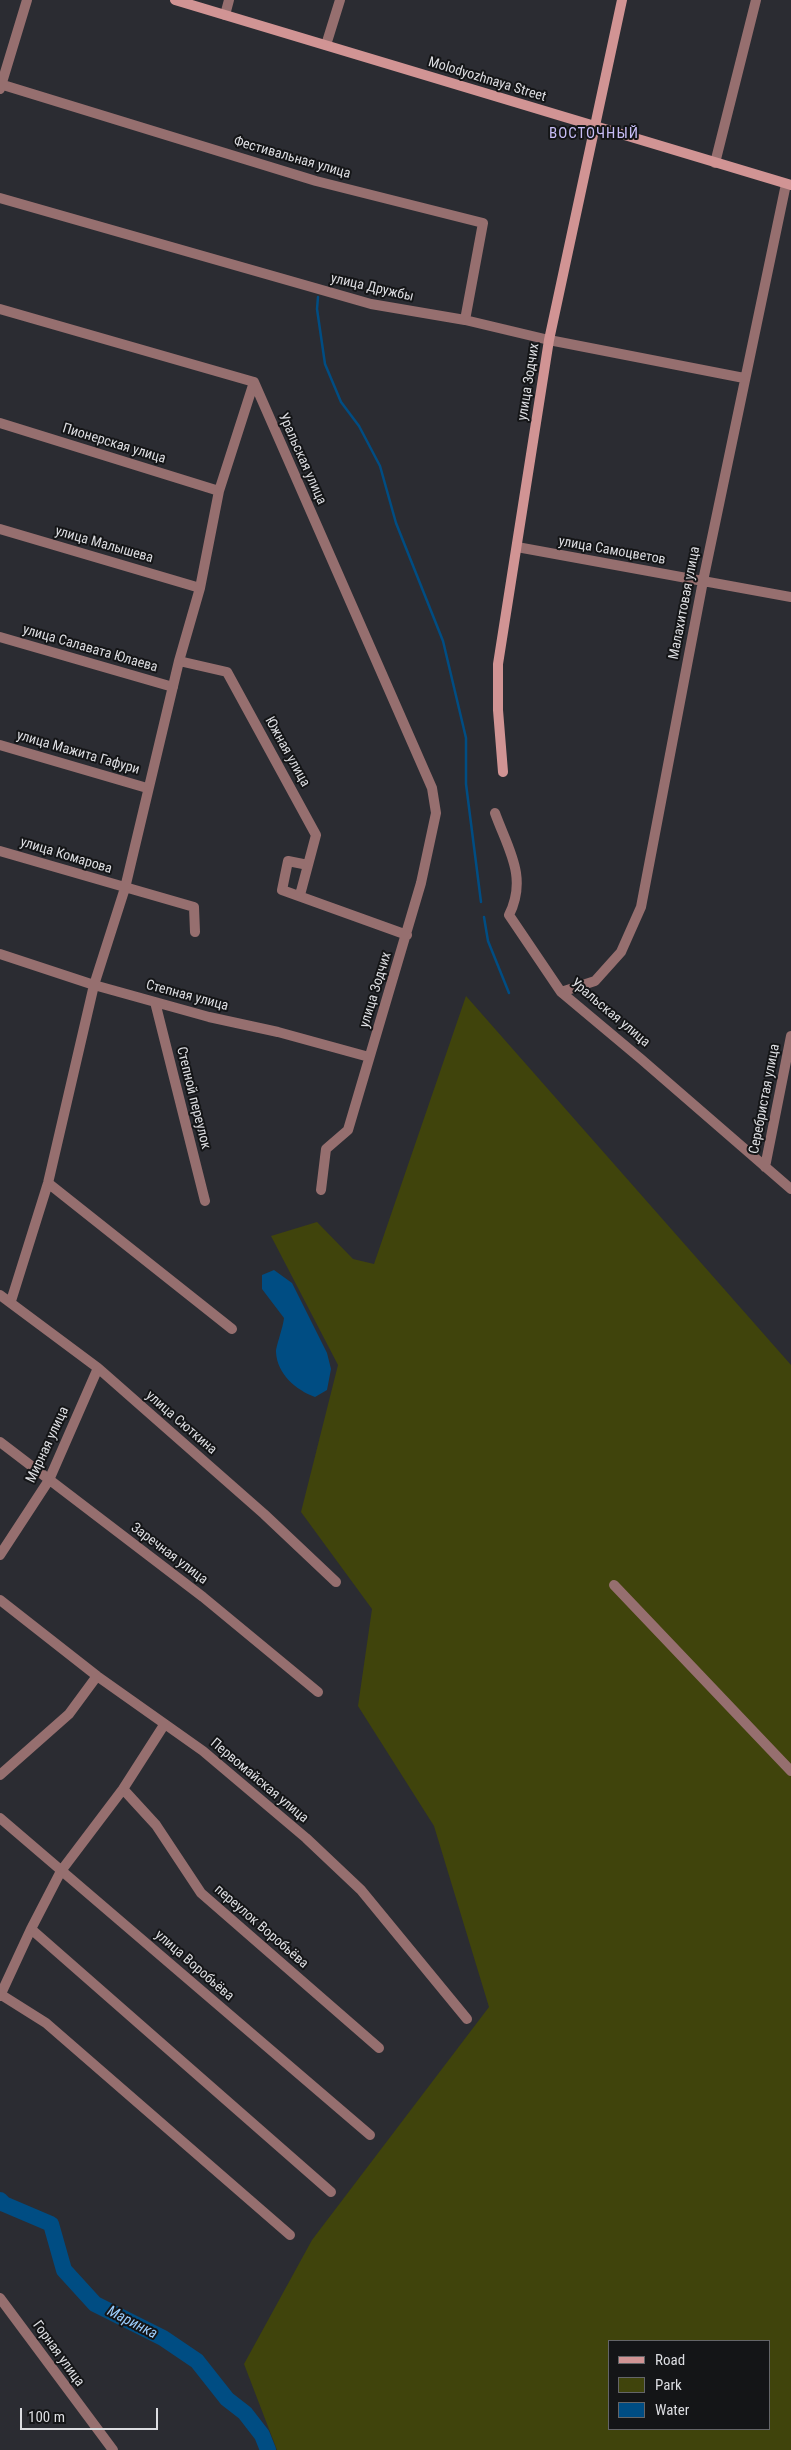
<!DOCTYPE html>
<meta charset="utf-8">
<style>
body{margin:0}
#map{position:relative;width:791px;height:2450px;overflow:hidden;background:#2b2c32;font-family:"Roboto Condensed",sans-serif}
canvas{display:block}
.legend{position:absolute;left:608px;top:2340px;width:162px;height:90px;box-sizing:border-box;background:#141517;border:1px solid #646568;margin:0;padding:6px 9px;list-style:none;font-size:15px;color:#dcdde1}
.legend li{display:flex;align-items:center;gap:10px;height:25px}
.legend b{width:25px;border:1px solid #646568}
.scale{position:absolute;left:20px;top:2408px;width:138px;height:22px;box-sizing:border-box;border:2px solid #dcdde1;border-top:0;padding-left:6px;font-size:15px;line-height:18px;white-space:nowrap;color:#dcdde1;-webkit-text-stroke:4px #141517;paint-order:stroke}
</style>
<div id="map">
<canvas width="791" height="2450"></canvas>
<ul class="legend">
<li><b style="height:6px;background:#d19494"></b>Road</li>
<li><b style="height:14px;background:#40440c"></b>Park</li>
<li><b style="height:14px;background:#004d83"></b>Water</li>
</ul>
<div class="scale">100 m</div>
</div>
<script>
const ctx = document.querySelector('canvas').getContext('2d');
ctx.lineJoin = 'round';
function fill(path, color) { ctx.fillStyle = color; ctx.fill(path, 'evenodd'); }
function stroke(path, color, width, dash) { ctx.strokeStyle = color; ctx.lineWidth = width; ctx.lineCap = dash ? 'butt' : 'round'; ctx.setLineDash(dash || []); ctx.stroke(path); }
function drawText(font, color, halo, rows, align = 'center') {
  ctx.font = font + ' "Roboto Condensed",sans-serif'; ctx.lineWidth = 4; ctx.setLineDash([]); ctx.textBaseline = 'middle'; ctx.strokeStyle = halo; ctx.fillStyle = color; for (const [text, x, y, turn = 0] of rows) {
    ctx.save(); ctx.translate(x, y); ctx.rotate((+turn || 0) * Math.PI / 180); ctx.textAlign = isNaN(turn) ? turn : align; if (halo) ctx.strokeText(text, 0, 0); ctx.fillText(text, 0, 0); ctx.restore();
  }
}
const green = new Path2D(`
 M466,996l325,369v1085h-514l-33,-86 68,-124 177,-233 -55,-181 -76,-120 14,-97 -71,-97 37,-147 -67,-129 46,-14 36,37 21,5zM610,2341h160v88h-160z`);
const water = new Path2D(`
 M274,1270l18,13 35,70 4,16 -4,21 -12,7c-19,-7 -38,-23 -39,-45 0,-6 7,-24 8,-34l-22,-29v-14z`);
const stream = new Path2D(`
 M318,297l-1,12 8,55 16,38 18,24 21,40 16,57 47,118 23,97v46l15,118
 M484,917l4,24 21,52`);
const river = new Path2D(`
 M0,2200l4,4 47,20 13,46 31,34 68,34 34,23 30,38 18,14 17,22 6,15`);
const street = new Path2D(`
 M225,15l4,-15
 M326,45l14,-45
 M0,84l316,97 167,42 -18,97
 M0,89l27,-89
 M715,163l41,-163
 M0,198l371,106 94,16 84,20 195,38
 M0,309l254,73
 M254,382l178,406 4,25 -15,70 -73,247 -22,19 -5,41
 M0,423l219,68
 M0,529l200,59
 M517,547l274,50
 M0,637l173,50
 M179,661l48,11 89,163 -16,60
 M0,745l147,43
 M495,813c13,36 33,64 14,102l52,77 80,67 150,130
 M0,851l194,56 1,25
 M308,865l-20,-4 -6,29 125,45
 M0,954l94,31 115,32 69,15 91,25
 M561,992l34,-11 26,-29 20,-45 62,-326 83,-397
 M155,1002l50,199
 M765,1167l26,-131
 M48,1183l184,146
 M0,1295l98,73 166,146 72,68
 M11,1301l37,-118 46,-198 31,-97 54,-227 21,-73 19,-97 35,-109
 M0,1442l203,155 115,95
 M0,1555l49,-75 49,-112
 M614,1585l177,186
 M0,1600l97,76 106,75 103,87 55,52 106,129
 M0,1775l69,-61 28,-38
 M123,1789l33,36 45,68 178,155
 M0,1818l370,317
 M31,1929l300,263
 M0,1994l46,29 244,212
 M0,1996l31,-67 30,-58 62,-82 41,-64
 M0,2298l113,152`);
const secondary = new Path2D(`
 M175,0l616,185
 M503,772l-5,-62v-46l51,-324 73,-340`);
const streetNames = [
 ["Molodyozhnaya Street",487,80,17],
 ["Фестивальная улица",292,158,16],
 ["улица Дружбы",372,288,13],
 ["улица Зодчих",529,382,-81],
 ["Пионерская улица",114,444,17],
 ["Уральская улица",302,459,66],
 ["улица Малышева",104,545,16],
 ["улица Самоцветов",612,551,10],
 ["Малахитовая улица",685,603,-79],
 ["улица Салавата Юлаева",90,649,16],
 ["Южная улица",287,752,61],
 ["улица Мажита Гафури",78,753,16],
 ["улица Комарова",66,856,17],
 ["улица Зодчих",376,990,-73],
 ["Степная улица",187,996,15],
 ["Уральская улица",610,1013,40],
 ["Степной переулок",193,1098,76],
 ["Серебристая улица",765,1099,-79],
 ["улица Сюткина",181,1423,41],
 ["Мирная улица",48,1445,-65],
 ["Заречная улица",169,1554,37],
 ["Первомайская улица",259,1781,40],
 ["переулок Воробьёва",261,1927,41],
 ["улица Воробьёва",194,1966,41],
 ["Горная улица",58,2354,54]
];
const neighbourhoodNames = [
 ["ВОСТОЧНЫЙ",594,134]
];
const waterNames = [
 ["Маринка",132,2323,27]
];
fill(green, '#40440c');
fill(water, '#004d83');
stroke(stream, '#004d83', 2.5);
stroke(river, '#004d83', 16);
stroke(street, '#966f6f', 10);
stroke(secondary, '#d19494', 10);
drawText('14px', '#dcdde1', '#141517', streetNames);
ctx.letterSpacing = '1px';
drawText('15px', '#c7bdf6', '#141517', neighbourhoodNames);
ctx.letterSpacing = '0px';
drawText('italic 15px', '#9ccdfc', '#141517', waterNames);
</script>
